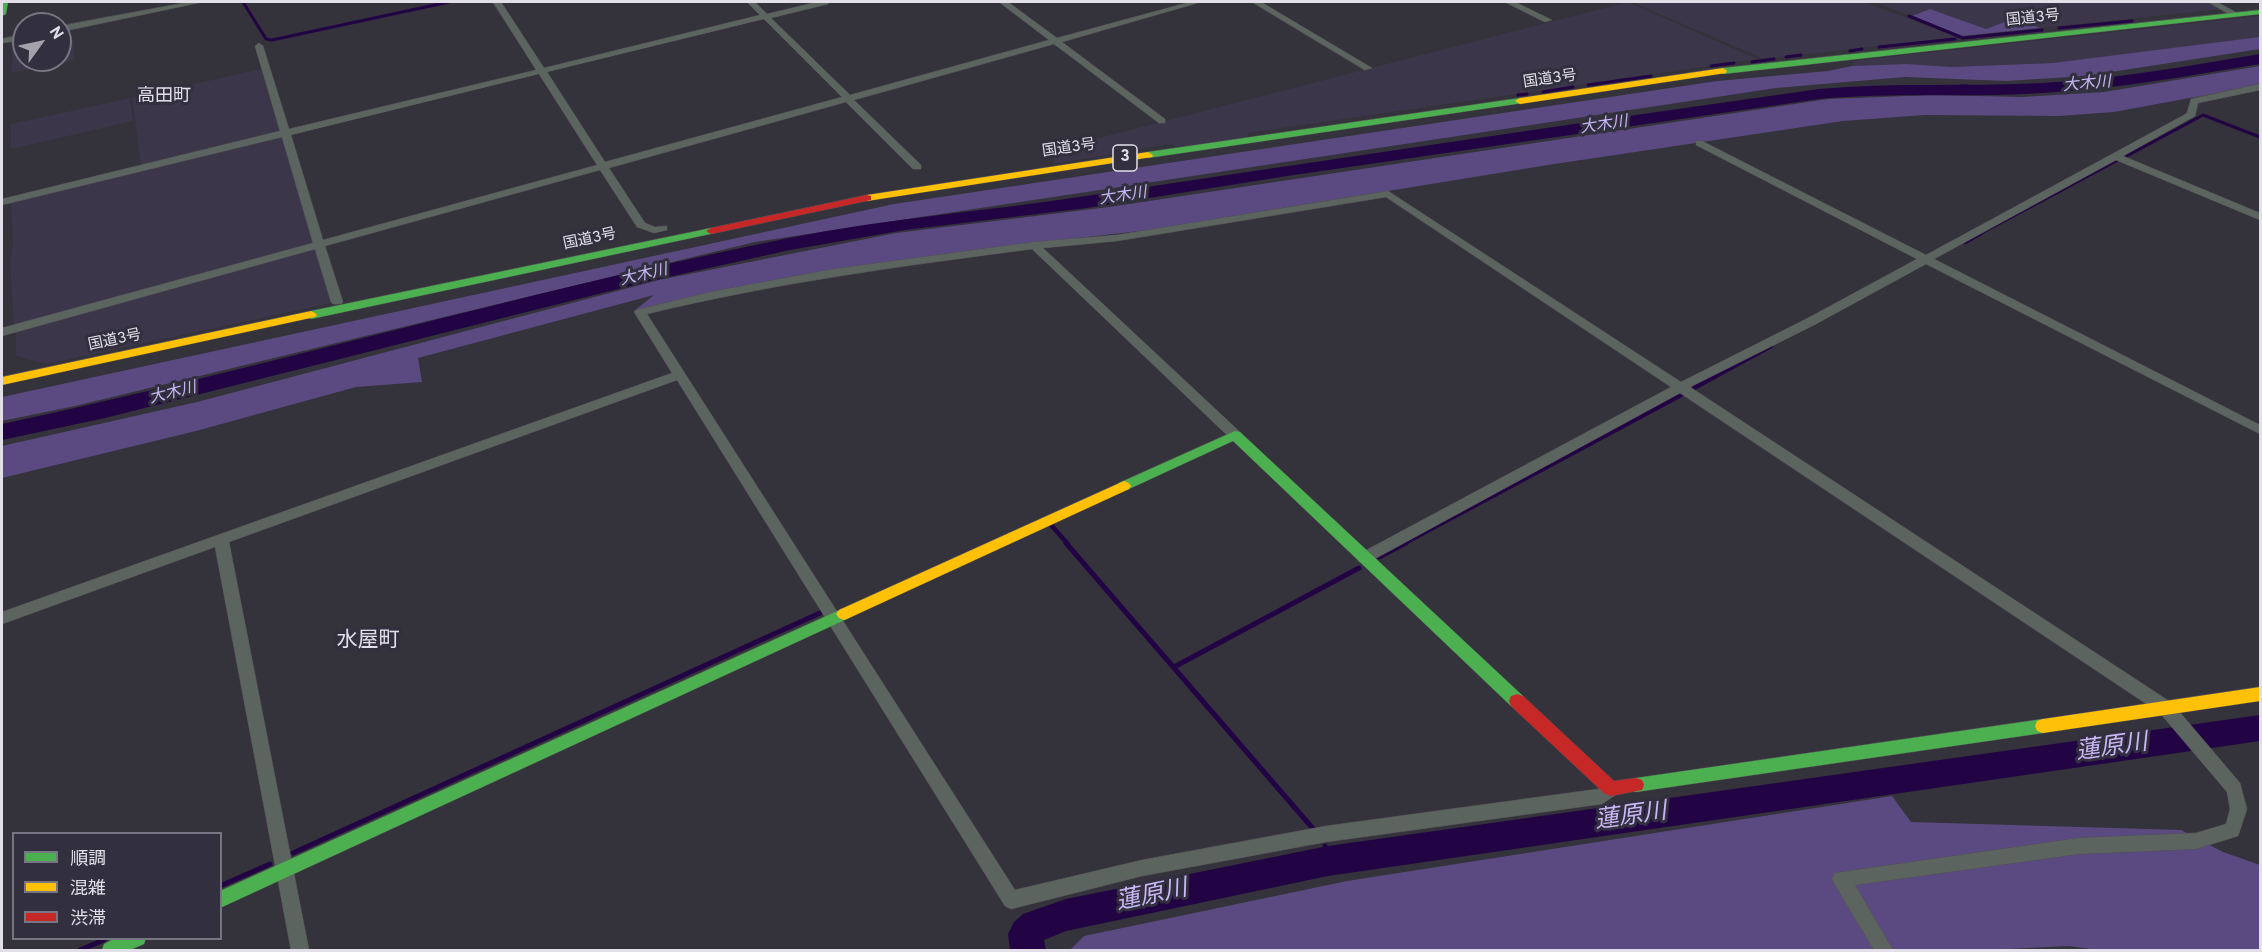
<!DOCTYPE html>
<meta charset="utf-8">
<style>
body{margin:0}
#map{position:relative;width:2262px;height:952px;overflow:hidden;background:#34323a;font-family:Overpass,"Noto Sans JP",sans-serif}
canvas{display:block}
.frame{position:absolute;inset:0;border:3px solid #e2dfe9;pointer-events:none}
.legend{position:absolute;left:12px;top:832px;width:210px;height:108px;box-sizing:border-box;background:#322f3e;border:2px solid #787582;margin:0;padding:8px 10px;list-style:none;font-size:18px;color:#e2dfe9}
.legend li{display:flex;align-items:center;gap:12px;height:30px}
.legend b{width:30px;border:2px solid #787582}
.north{position:absolute;left:12px;top:12px;width:60px;height:60px;box-sizing:border-box;background:#322f3e;border:2px solid #787582;border-radius:50%;rotate:57deg;font-size:16px;font-weight:700;line-height:24px;text-align:center;color:#e2dfe9}
.north::after{content:'';display:block;margin:auto;width:21px;height:27px;background:#a5a2ac;clip-path:polygon(50% 0,100% 100%,50% 72%,0 100%)}
</style>
<div id="map">
<canvas width="2262" height="952"></canvas>
<div class="frame"></div>
<ul class="legend">
<li><b style="height:8px;background:#4caf50"></b>順調</li>
<li><b style="height:8px;background:#ffc107"></b>混雑</li>
<li><b style="height:8px;background:#c62828"></b>渋滞</li>
</ul>
<div class="north">N</div>
</div>
<script>
const ctx = document.querySelector('canvas').getContext('2d');
ctx.lineJoin = 'round';
function fill(path, color) { ctx.fillStyle = color; ctx.fill(path, 'evenodd'); }
function stroke(path, color, width, dash) { ctx.strokeStyle = color; ctx.lineWidth = width; ctx.lineCap = dash ? 'butt' : 'round'; ctx.setLineDash(dash || []); ctx.stroke(path); }
function drawText(font, color, halo, rows, align = 'center') {
  ctx.font = font + ' Overpass,"Noto Sans JP",sans-serif'; ctx.lineWidth = 6; ctx.setLineDash([]); ctx.textBaseline = 'middle'; ctx.strokeStyle = halo; ctx.fillStyle = color; for (const [text, x, y, turn = 0] of rows) {
    ctx.save(); ctx.translate(x, y); ctx.rotate((+turn || 0) * Math.PI / 180); ctx.textAlign = isNaN(turn) ? turn : align; if (halo) ctx.strokeText(text, 0, 0); ctx.fillText(text, 0, 0); ctx.restore();
  }
}
const built = new Path2D(`
 M1628,2l129,57 -509,74 -1,4 -70,10 -6,-3 -118,20 -1,-14z
 M1644,2h220l93,35 -193,22 -130,-56z
 M1874,2h334l14,7 -182,19 -25,-10 -29,11 -55,-20 -19,7z
 M2260,16v21l-41,7 -166,19 -102,4 -44,-3 -55,2 1,-5z
 M24,37v23h36v-18l14,-3v21l-63,13 3,-34z
 M261,69l19,63 -139,33 -9,-67z
 M130,98l3,23 -122,28v-25z
 M281,135l33,108 -300,83 -4,-61 3,-22 -2,-42z
 M315,248l17,55 -285,61 -31,-8v-25z`);
const green = new Path2D(`
 M1930,9l56,20 29,-11 25,10 -78,8 -50,-20z
 M2260,37v12l-175,27 -79,5 -101,-4 -129,11 -1021,154 -680,164 -73,15v-24l892,-193 823,-123 111,-10 24,-5 55,-2 44,3 102,-4z
 M2260,66v19l-146,27 -55,4 -134,-1 -82,6 -295,44 -400,65 -113,13 -316,48 -85,20 20,-16 -236,63 4,24 -66,5 -160,44 -194,47v-32l195,-44 462,-122 237,-47 213,-26 719,-108 105,-4 89,2 82,-5z
 M1892,796l19,26 270,8 42,22 37,13v85h-163l-28,-4 -82,4h-917l14,-14 263,-55z`);
const streamFar2 = new Path2D(`
 M243,2l23,37 6,1 177,-38
 M1909,16l54,22 79,-8
 M2059,28l73,-7
 M1879,47l76,-8
 M1850,51l12,-2
 M1786,57l15,-2
 M1752,62l22,-3
 M1711,66l23,-3
 M1588,85l63,-9
 M1543,92l30,-5
 M1518,95l9,-1
 M2125,157l78,-42 57,22
 M1978,235l140,-75`);
const streamFar1 = new Path2D(`
 M1965,242l16,-9
 M1694,388l77,-42
 M1051,525l17,19
 M1403,544l278,-149`);
const stream = new Path2D(`
 M1066,543l249,288
 M1379,557l27,-14
 M1174,667l185,-99
 M1325,846l3,15
 M293,853l527,-240
 M220,886l50,-22
 M1014,936l12,-2
 M80,950l24,-10`);
const river = new Path2D(`
 M2260,54v10c-72,12 -144,25 -217,29 -75,5 -149,-1 -224,6l-532,77 -200,32 -182,22 -115,20 -144,32 -541,136 -103,22v-16c264,-56 523,-133 787,-186 100,-20 202,-27 304,-43 242,-36 484,-72 726,-106 75,-7 149,-2 224,-6 73,-4 145,-17 217,-29z
 M2260,715v26l-932,135 -262,55 -22,9 2,10h-36l-2,-16 6,-12 9,-8 43,-15 262,-53z`);
const street = new Path2D(`
 M189,2h14l-143,30v-6z
 M493,2h8l43,66 216,-53 -13,-13h8l12,12 50,-12h12l-1,2 -57,14 79,77 199,-55 -50,-38h9l49,36 133,-36h11l-139,40 103,77v4h-6l-105,-79 -200,56 67,65v4h-8l-67,-67 -237,66 36,55 10,4 12,-1v4l-13,3 -17,-6 -37,-57 -275,76 18,56 -2,2h-8l-2,-2 -16,-53 -313,87v-8l311,-85 -31,-106 -280,68v-6l278,-68 -25,-85 4,-3 4,3 26,83 247,-59zM764,19l78,78 -237,65 -58,-90zM539,74l58,91 -274,75 -32,-105z
 M1252,2h9l111,66 -7,2z
 M1505,2h10l37,18 -7,2z
 M2208,2h9l24,13 -7,2z
 M24,34v6l-22,3v-4z
 M2260,84v6l-62,13 -3,13 -72,40 137,57v7l-144,-60 -182,99 326,166v9l-334,-170 -110,60 -126,63 482,316 68,80 7,26 -9,27 -42,13 -117,5 -224,31 38,65h-19l-39,-65 -3,-6 3,-6 244,-35 117,-5 30,-9 4,-15 -3,-17 -67,-79 -480,-320 -311,169h-10l-2,-4 2,-4 312,-167 -285,-190 -269,44 -74,7 197,184 2,3 -2,3h-10l-198,-189c-130,17 -258,34 -385,65l368,576 127,-30 184,-34 272,-37 13,-7 6,2 3,5 -3,5 -15,10 -276,38 -184,34 -131,33 -6,-3 -328,-526 -448,162 80,408h-18l-76,-403 -213,77v-12l670,-239 -38,-61 2,-2 79,-19 119,-22 200,-27 83,-7 271,-44 293,191 127,-64 109,-59 -221,-114v-4h6l224,114 258,-140 3,-2 4,-14z`);
const fast = new Path2D(`
 M2,2h6l-2,12 -4,2z
 M2260,10v4l-537,60 -4,-3 4,-3z
 M1520,98l3,1v4l-375,55 -5,-3 5,-3z
 M711,228l4,1v4l-404,86 -6,-4 6,-4z
 M1235,431l5,1 283,264 2,5 -2,5 -6,2 -6,-2 -278,-265 -104,48 -5,2 -7,-5 2,-3z
 M844,608l5,2 3,4 -3,4 -629,290v-17z
 M2043,719l6,2 2,5 -2,5 -6,2 -407,59 -6,-2 -2,-5 2,-5 6,-2z
 M115,938h31l-2,6 -14,6h-28l2,-6z`);
const slow = new Path2D(`
 M1723,68l4,3 -1,2 -206,31 -5,-3 5,-3z
 M1148,152l5,3 -1,2 -285,44 -5,-3 5,-3z
 M311,311l4,2 2,2 -2,2 -313,68v-8z
 M1124,481l5,2 2,3 -2,3 -280,129 -5,2 -5,-2 -3,-4 3,-4z
 M2260,687v14l-217,32 -6,-2 -2,-5 2,-5 6,-2z`);
const jam = new Path2D(`
 M867,195l4,1v4l-160,34 -5,-3 5,-3z
 M1517,694l6,2 91,85 22,-3 6,2 2,5 -2,5 -31,6 -6,-2 -94,-88 -2,-5 2,-5z`);
const farStreetnames = [
 ["国道3号",2033,19,-6],
 ["国道3号",1550,80,-8],
 ["国道3号",1069,149,-8],
 ["国道3号",590,240,-12],
 ["国道3号",115,341,-12]
];
const farWaternames = [
 ["大木川",2087,85,-5],
 ["大木川",1604,126,-8],
 ["大木川",1123,197,-8],
 ["大木川",644,276,-13],
 ["大木川",173,394,-14]
];
const shields = [
 [1125,158,24]
];
const shieldNames = [
 ["3",1125,158]
];
const farQuarternames = [
 ["高田町",164,97]
];
const quarterNames = [
 ["水屋町",368,642]
];
const nearWaternames = [
 ["蓮原川",2112,749,-8],
 ["蓮原川",1631,818,-8],
 ["蓮原川",1152,897,-12]
];
fill(built, '#3c364a');
fill(green, '#5b4a81');
stroke(streamFar2, '#220444', 3);
stroke(streamFar1, '#220444', 4.5);
stroke(stream, '#220444', 5);
fill(river, '#220444');
stroke(street, '#514f55', 1);
stroke(fast, '#514f55', 1);
stroke(slow, '#514f55', 1);
stroke(jam, '#514f55', 1);
fill(street, '#5c645f');
fill(fast, '#4caf50');
fill(slow, '#ffc107');
fill(jam, '#c62828');
drawText('15px', '#e2dfe9', '#322f3e', farStreetnames);
drawText('italic 16px', '#c8b7f5', '#322f3e', farWaternames);
for (const [x, y, w] of shields) { const box = new Path2D(); box.roundRect(x - w / 2, y - 13, w, 26, 4.5); ctx.fillStyle = '#322f3e'; ctx.fill(box); stroke(box, '#e2dfe9', 1.5); }
drawText('bold 16px', '#e2dfe9', null, shieldNames);
drawText('18px', '#e2dfe9', '#322f3e', farQuarternames);
drawText('21px', '#e2dfe9', '#322f3e', quarterNames);
drawText('italic 24px', '#c8b7f5', '#322f3e', nearWaternames);
</script>
